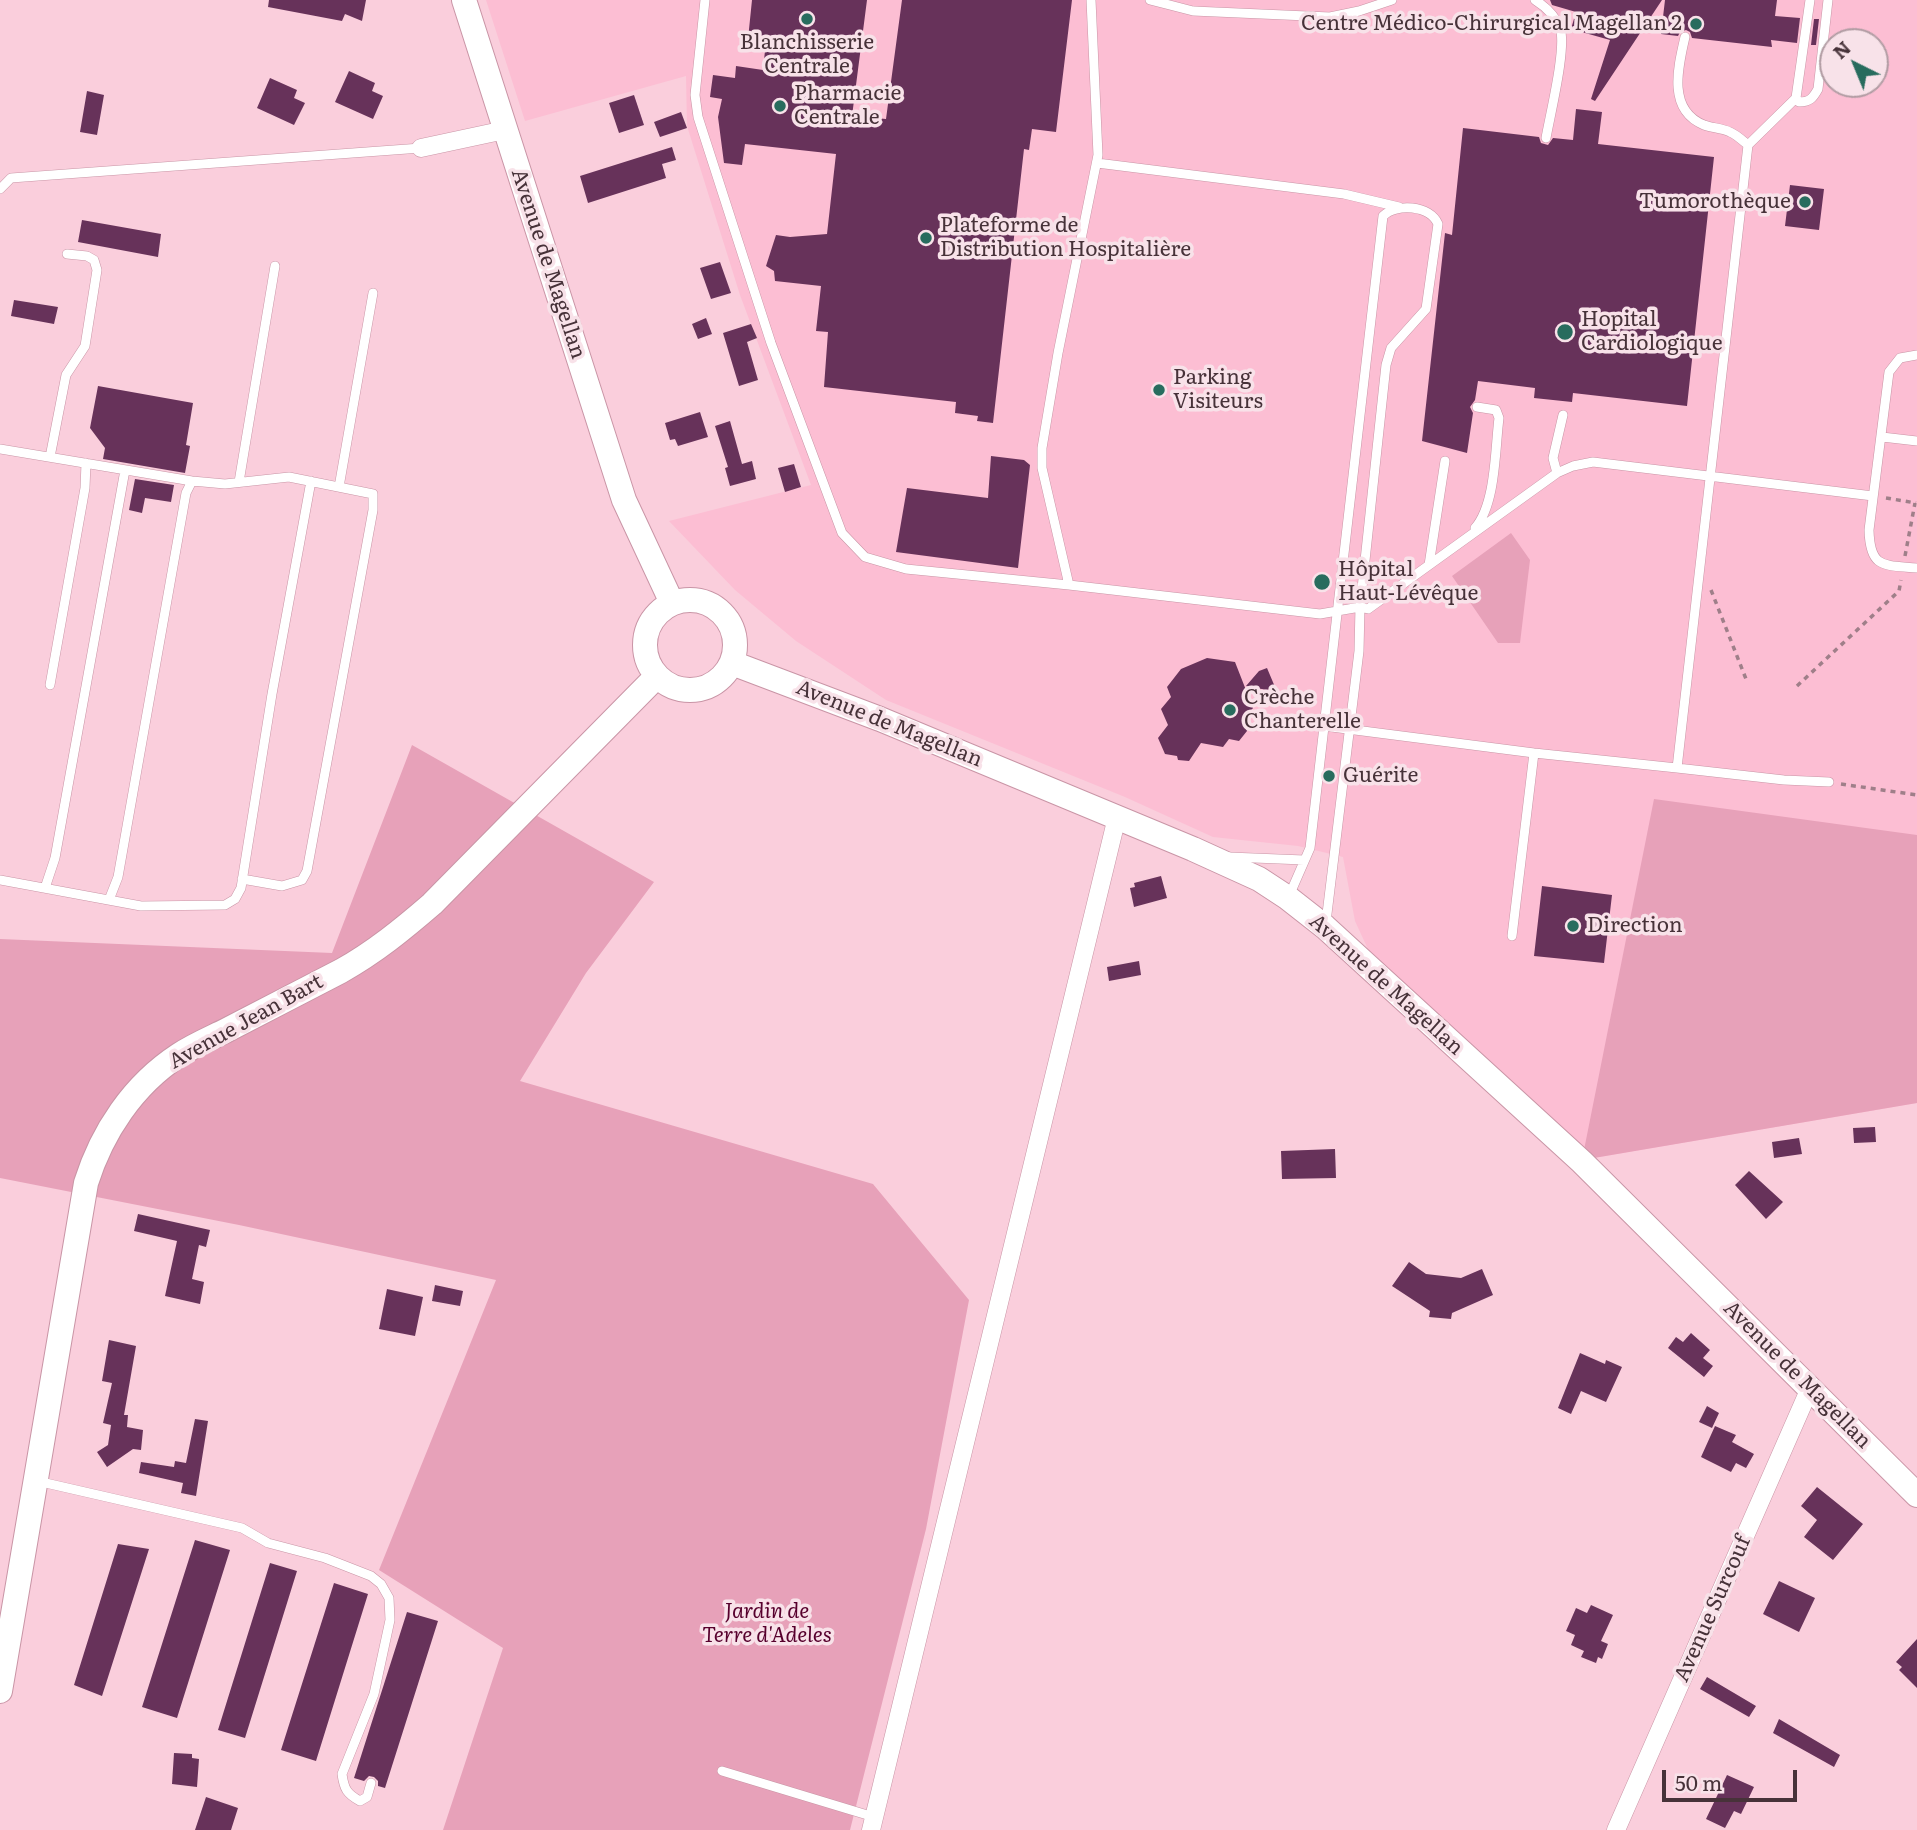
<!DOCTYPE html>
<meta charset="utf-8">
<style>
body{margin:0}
#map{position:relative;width:1917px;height:1830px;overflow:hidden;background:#facedc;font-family:Literata,serif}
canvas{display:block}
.north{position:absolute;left:1819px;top:28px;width:70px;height:70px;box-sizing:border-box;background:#f8e2e9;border:2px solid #b19ca3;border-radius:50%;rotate:317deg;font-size:19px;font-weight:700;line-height:28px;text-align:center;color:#473239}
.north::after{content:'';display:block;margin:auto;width:24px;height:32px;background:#286c5e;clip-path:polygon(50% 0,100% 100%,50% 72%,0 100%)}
.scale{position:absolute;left:1662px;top:1770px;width:135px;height:32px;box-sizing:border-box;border:4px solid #473239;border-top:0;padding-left:9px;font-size:21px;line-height:24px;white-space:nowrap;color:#473239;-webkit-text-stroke:5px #f8e2e9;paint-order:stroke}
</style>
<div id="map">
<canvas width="1917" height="1830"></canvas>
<div class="north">N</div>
<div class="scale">50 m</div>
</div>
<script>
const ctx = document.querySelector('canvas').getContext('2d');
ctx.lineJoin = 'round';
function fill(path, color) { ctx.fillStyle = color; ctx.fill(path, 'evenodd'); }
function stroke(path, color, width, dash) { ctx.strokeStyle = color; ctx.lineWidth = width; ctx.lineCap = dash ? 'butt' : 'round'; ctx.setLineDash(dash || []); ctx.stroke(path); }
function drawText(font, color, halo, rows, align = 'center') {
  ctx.font = font + ' Literata,serif'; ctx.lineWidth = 7; ctx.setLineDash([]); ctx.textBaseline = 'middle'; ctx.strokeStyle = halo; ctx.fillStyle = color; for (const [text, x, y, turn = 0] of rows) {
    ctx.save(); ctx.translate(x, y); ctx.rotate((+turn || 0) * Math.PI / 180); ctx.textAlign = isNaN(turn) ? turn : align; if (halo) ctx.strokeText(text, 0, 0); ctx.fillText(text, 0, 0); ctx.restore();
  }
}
const built = new Path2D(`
 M486,0h1431v1103l-335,57 -210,-202 -17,-37 -12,-64 -45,-11 -85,-9 -88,-40 -239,-97 -90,-59 -61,-51 -66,-69 142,-36 -71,-190 -53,-169 -1,-50 -161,45zM1833,42h42v42h-42z`);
const green = new Path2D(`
 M1511,533l19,27 -10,83h-22l-46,-67z
 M412,745l242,137 -68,91 -66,108 353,103 96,116 -43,229 -76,301h-407l60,-182 -124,-78 117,-290 -257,-55 -239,-47v-239l332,14z
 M1654,799l263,36v268l-335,57z`);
const building = new Path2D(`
 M269,0h97l-4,21 -17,-7 -3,7 -74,-14z
 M752,0h115l-15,116 34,3 16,-119h170l-16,132 -24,-3 -3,21 -5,-1 -31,274 -16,-2 1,-5 -23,-3 1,-11 -132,-15 4,-55 -12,-1 5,-45 -46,-5 -1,-10 -8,-5 10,-31 14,2 37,-3 9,-80 -91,-10 -3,21 -18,-2 -6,-46 4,-18 -12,-2 3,-22 22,3 1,-12 27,4 3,-29 -18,-2z
 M1550,0h112l-67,101 -4,-2 19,-59 -39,-11 5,-17 -24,-7z
 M1665,0h112l-2,16 25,2 -3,25 -26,-3 1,7 -80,-9 -2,-6 -4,-2 -6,2 -2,4 -17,-2z
 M1814,19h5l-3,26h-5z
 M349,71l26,12 -3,8 11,5 -10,23 -38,-17z
 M270,78l27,12 -3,8 11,5 -11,22 -37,-17z
 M87,91l17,4 -7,40 -17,-3z
 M634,95l10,30 -25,8 -10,-30z
 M1576,109l26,3 -4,32 116,13 -27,249 -114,-13 -1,9 -38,-4 1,-10 -57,-7 -3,19 -5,7 3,6 -6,40 -45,-12 23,-208 7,2 11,-107 76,9 2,6 7,2 5,-7 20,2z
 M681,112l6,16 -27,9 -6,-15z
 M672,147l4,13 -14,4 4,14 -78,25 -8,-27z
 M1790,185l34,4 -5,41 -34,-4z
 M82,220l79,14 -3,23 -80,-15z
 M720,262l11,31 -20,6 -11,-31z
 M14,300l44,7 -4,17 -43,-8z
 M706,318l6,16 -14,5 -6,-15z
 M751,324l6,14 -10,4 11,38 -19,6 -16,-53z
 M98,386l95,17 -7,42 4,1 -5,27 -82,-14 2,-11 -15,-20z
 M700,412l8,25 -30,9 -3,-7 -5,1 -5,-17z
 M730,421l12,43 10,-3 4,18 -26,7 -5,-18 3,-1 -13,-41z
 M991,456l33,4 6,5 -12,103 -122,-16 11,-64 81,10z
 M794,464l7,23 -16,5 -7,-24z
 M135,479l39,6 -3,17 -26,-4 -3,15 -13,-3z
 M1207,658l28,4 18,46 -10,13 4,10 -8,10 -10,-2 -6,8 -22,-4 -12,18 -11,-1 -1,-4 -12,-2 -7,-16 10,-13 -7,-16 10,-12 -4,-10 14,-18z
 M1267,668l8,19 -8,3 -21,-4 13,-15z
 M1161,876l6,22 -33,9 -4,-19 5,-1 -1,-4z
 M1542,886l70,9 -8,68 -70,-7z
 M1139,961l2,14 -32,6 -2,-14z
 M1875,1127l1,15 -22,1 -1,-15z
 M1799,1138l3,16 -28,4 -2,-16z
 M1335,1149l1,29 -54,1 -1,-28z
 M1749,1171l34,31 -17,17 -31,-34z
 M138,1214l72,16 -4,17 -7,-2 -7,34 12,3 -4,22 -35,-8 12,-55 -43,-10z
 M1409,1262l17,12 35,4 21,-9 11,26 -41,18 -1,6 -22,-2 1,-6 -38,-25z
 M435,1285l28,6 -3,15 -28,-5z
 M387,1289l36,8 -8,39 -36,-7z
 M1691,1333l19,17 -7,8 10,8 -9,11 -36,-29 8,-11 7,5z
 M109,1340l27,6 -12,69h4l-1,12 16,3 -2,20 -8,-1 -26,18 -10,-15 11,-7 3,-20 -8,-2 9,-40 -10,-2z
 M1580,1353l25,11 1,-4 16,7 -16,35 -25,-11 -10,23 -13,-6z
 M1707,1406l12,7 -7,15 -13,-6z
 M195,1419l13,2 -12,75 -15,-3 2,-10 -44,-10 2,-11 33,5 1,-6 11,2z
 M1715,1426l21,9 -4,7 22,12 -8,14 -10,-5 -5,9 -30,-15z
 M1817,1487l46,37 -30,36 -29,-23 13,-17 -16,-14z
 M195,1540l35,10 -53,168 -35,-11z
 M118,1544l31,5 -47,147 -28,-11z
 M270,1563l27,8 -52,167 -27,-8z
 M1779,1581l36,17 -16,34 -36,-18z
 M334,1583l34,11 -52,167 -35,-11z
 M1591,1605l22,10 -12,26 7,3 -6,15 -4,-2 -2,6 -15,-6 3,-6 -13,-6 4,-10 -9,-4 10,-23 11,5z
 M407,1612l31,9 -53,167 -7,-2v-5l-4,-4 -5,-1 -5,5 -10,-3z
 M1917,1639v49l-18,-18 3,-3 -6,-5z
 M1707,1677l49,29 -7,11 -49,-28z
 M1779,1719l61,36 -6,12 -61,-34z
 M174,1753l18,1v4l7,1 -2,28 -25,-3z
 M1727,1775l27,12 -13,27 -7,-3 -9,17 -19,-9z
 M206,1797l32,11 -7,22h-36z`);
const path = new Path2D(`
 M1886,498l30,5
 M1905,556l10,-53
 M1711,590l35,89
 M1797,686l102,-95 2,-11
 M1841,784l76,11`);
const lane = new Path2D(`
 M705,0l-10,95 3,22 73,226 71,190 23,24 41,12 163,16
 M1091,0l7,155 -40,198 -16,95v20l27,117 251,29 40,-7 8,2 189,-136 16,-7 20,-4 280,34
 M1150,0l43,11 137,6 29,-6 33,-11
 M1535,0c11,7 20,15 25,28 7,19 -10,87 -14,110
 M1796,98l3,4c11,0 14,-4 19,-13l10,-89
 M1748,145l48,-47 14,-98
 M1097,163l247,31 55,13
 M0,189l11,-11 410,-30
 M1917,355l-17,3 -11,14 -20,158c1,39 15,35 48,38
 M1882,437l35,4
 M0,449l192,32 33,3 64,-7 84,17v16l-66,361 -5,9 -20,6 -40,-7
 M50,457l16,-82 19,-29 12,-76 -3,-10 -7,-4 -20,-2
 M1557,473l-4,-15 10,-43
 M239,482l36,-216
 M339,487l34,-194
 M1475,528c21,-24 20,-79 24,-110l-3,-8 -19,-3
 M1429,565l16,-104
 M50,685l35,-197 1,-25
 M1324,726l210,27 143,15 71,-623c-5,-4 -11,-10 -18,-13 -8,-4 -18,-4 -26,-7 -37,-15 -26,-58 -19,-88
 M1677,768l107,12 45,2
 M1229,857l75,3
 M0,880l141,26 84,-1 10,-6 6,-11 31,-194 39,-213
 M45,888l10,-30 70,-388
 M1289,896l21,-48 73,-632c13,-13 47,-11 55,8l-12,85 -35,39 -5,17 -26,242 -1,44 -33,271
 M109,900l9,-23 68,-384 6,-12
 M1512,936l22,-183
 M37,1481l205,47 26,15 57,15 46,18 10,8 8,14 1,22 -16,74 -32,80c2,15 5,20 18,27l7,-4 4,-14
 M722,1771l152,46`);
const street = new Path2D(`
 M421,148l84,-18
 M871,1830l246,-1013
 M1616,1830l194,-442`);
const secondary = new Path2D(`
 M464,0l160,500 48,103
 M645 645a45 45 0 1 1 90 0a45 45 0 1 1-90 0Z
 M732,663l148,56 313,130 66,30 29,19 37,29 257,235 335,333
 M0,1691l86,-508c16,-51 47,-98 93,-128 15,-10 32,-17 48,-25 38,-20 76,-39 114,-59 34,-19 62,-42 91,-67l225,-228`);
const markers = [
 [807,19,7,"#286c5e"],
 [1696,24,7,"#286c5e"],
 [780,106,7,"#286c5e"],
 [1805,202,7,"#286c5e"],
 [926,238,7,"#286c5e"],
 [1565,332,9,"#286c5e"],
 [1159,390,7,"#286c5e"],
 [1322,582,9,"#286c5e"],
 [1230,710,7,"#286c5e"],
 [1329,776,7,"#286c5e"],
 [1573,926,7,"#286c5e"]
];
const poiNames = [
 ["Centre Médico-Chirurgical Magellan 2",1682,24,"right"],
 ["Blanchisserie",807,43,"center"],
 ["Centrale",807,67,"center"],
 ["Pharmacie",794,94],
 ["Centrale",794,118],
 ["Tumorothèque",1791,202,"right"],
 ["Plateforme de",940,226],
 ["Distribution Hospitalière",940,250],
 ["Hopital",1581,320],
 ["Cardiologique",1581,344],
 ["Parking",1173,378],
 ["Visiteurs",1173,402],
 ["Hôpital",1338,570],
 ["Haut-Lévêque",1338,594],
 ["Crèche",1244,698],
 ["Chanterelle",1244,722],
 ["Guérite",1343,776],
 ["Direction",1587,926]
];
const streetNames = [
 ["Avenue de Magellan",548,264,72],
 ["Avenue de Magellan",889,724,22],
 ["Avenue de Magellan",1386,985,42],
 ["Avenue Jean Bart",246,1022,-29],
 ["Avenue de Magellan",1797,1375,45],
 ["Avenue Surcouf",1713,1609,-66]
];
const parkNames = [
 ["Jardin de",767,1612],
 ["Terre d'Adeles",767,1636]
];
fill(built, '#fcbed3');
fill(green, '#e7a1b9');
fill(building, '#67325a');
stroke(lane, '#c995a6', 10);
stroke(street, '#c995a6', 19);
stroke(secondary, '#c995a6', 26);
stroke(path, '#9f7f89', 3.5, [5, 5]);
stroke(lane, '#fff', 9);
stroke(street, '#fff', 18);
stroke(secondary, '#fff', 24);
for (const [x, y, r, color] of markers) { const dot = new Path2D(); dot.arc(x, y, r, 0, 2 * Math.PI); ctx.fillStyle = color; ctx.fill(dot); stroke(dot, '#f8e2e9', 2.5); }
drawText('21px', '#473239', '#f8e2e9', poiNames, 'left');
drawText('21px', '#473239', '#f8e2e9', streetNames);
drawText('italic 21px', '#57002d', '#f8e2e9', parkNames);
</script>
